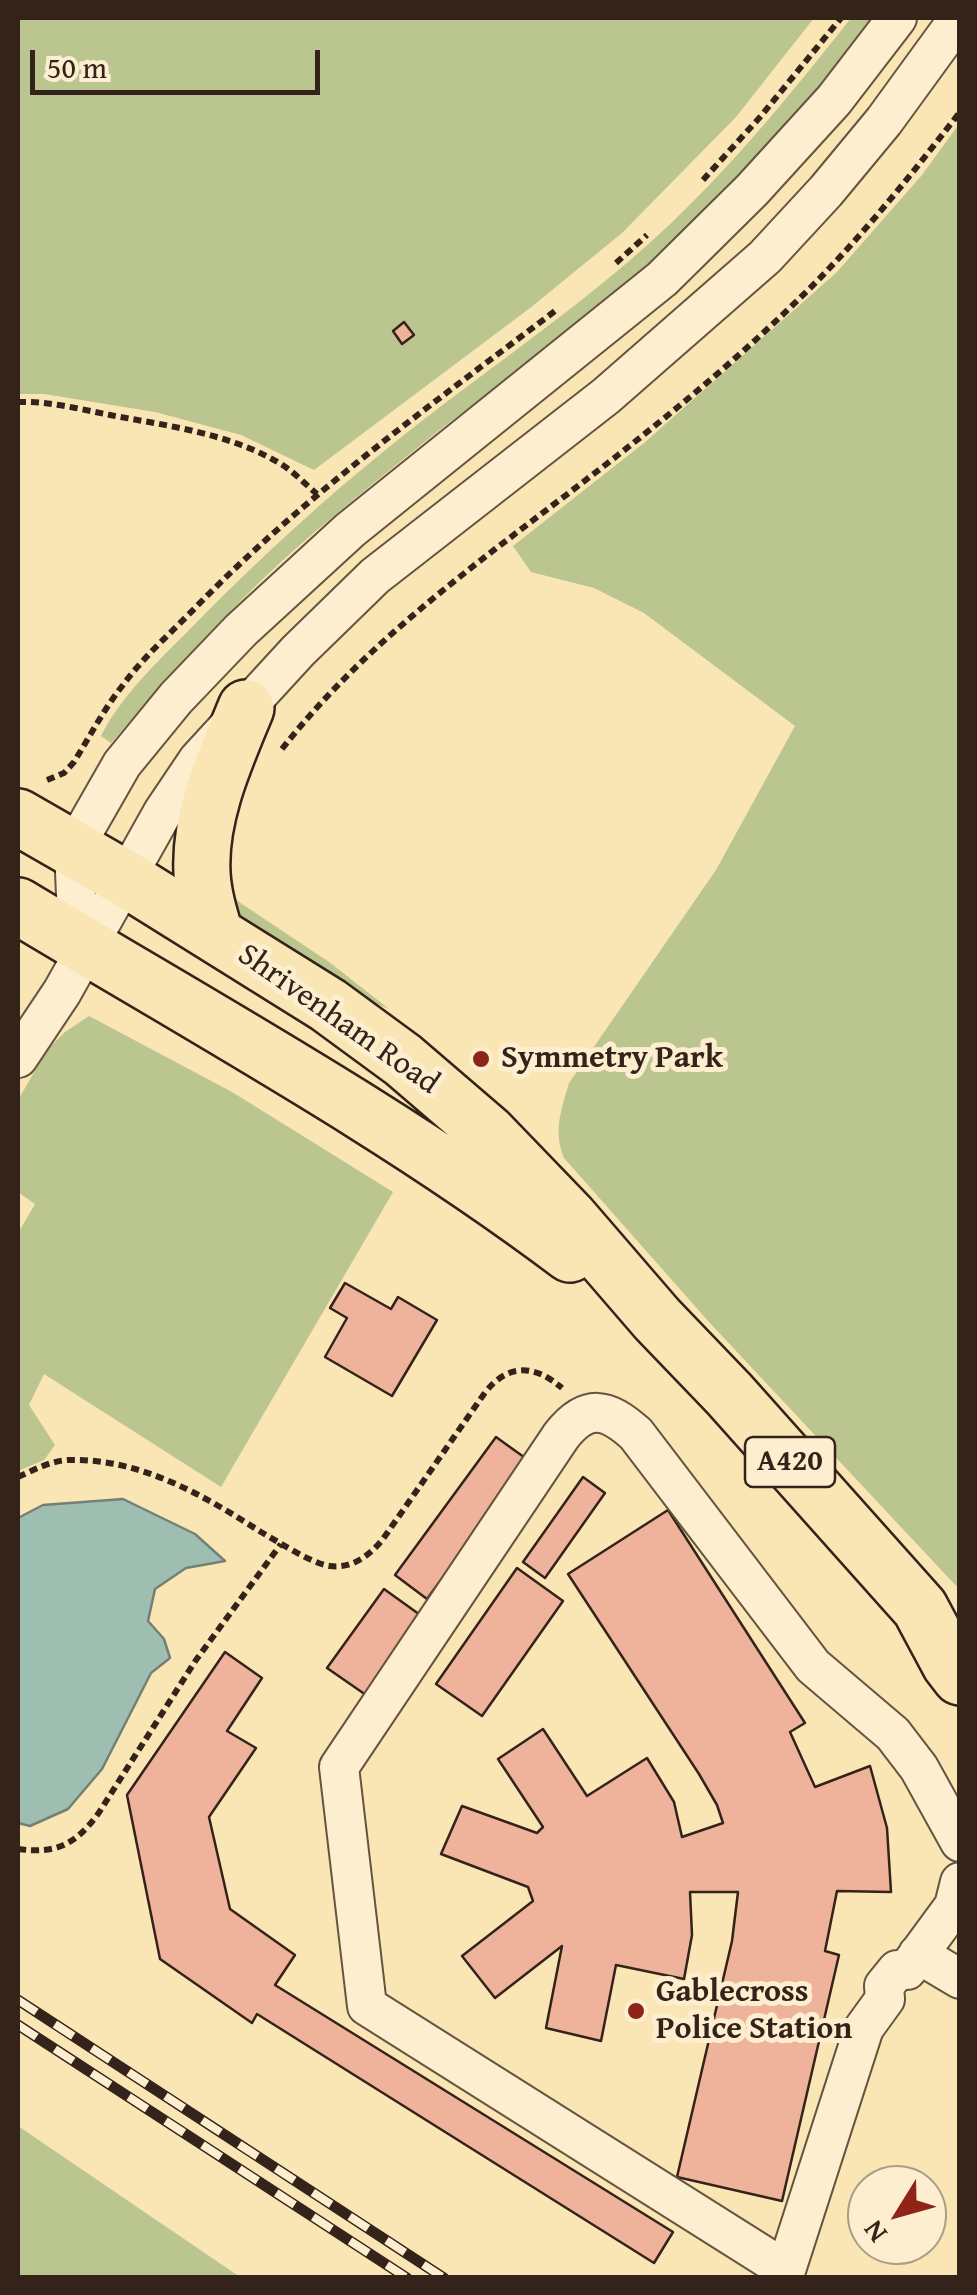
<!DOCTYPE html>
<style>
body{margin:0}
#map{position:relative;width:977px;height:2295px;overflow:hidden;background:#fae5b4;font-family:"Gentium Book Plus",serif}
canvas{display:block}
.frame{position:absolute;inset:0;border:20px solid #33231a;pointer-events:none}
.north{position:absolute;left:847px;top:2165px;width:100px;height:100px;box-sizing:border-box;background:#fceece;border:2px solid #ac9d86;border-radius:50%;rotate:233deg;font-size:28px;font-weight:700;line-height:40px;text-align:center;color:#33231a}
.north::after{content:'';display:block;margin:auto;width:35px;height:45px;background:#8f2418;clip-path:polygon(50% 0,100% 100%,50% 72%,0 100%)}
.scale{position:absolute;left:30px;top:50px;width:290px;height:45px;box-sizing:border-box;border:5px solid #33231a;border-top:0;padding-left:12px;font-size:30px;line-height:35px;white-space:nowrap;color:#33231a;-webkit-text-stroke:8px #fceece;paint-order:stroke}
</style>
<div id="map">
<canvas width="977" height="2295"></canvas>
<div class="frame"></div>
<div class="north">N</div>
<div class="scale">50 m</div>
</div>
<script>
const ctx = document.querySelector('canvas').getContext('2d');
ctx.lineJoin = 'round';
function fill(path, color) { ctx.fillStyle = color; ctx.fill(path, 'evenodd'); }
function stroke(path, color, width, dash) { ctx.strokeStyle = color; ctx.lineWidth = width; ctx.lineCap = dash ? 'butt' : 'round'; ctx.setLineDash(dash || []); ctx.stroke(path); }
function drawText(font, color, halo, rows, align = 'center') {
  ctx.font = font + ' "Gentium Book Plus",serif'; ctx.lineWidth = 10; ctx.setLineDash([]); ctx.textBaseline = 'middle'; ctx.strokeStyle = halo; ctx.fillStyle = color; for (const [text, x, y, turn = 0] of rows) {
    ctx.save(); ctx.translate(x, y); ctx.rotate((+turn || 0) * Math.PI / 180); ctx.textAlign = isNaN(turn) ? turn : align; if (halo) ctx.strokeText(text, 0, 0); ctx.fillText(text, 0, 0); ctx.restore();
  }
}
const green = new Path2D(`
 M18,18h796l-78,99 -114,116 -92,75 -216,162 -73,-35 -86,-23 -111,-18h-26z
 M851,18h20c-21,28 -42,57 -64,84 -50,61 -106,116 -163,170 -68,64 -149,113 -222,172 -47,38 -95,76 -140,117 -61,56 -117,119 -171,182l-10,-7c22,-44 63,-80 97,-115 62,-63 126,-122 196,-178 82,-66 171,-125 250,-195 78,-69 143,-149 207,-230z
 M959,124v1465l-250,-267 -145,-164c-11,-27 -3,-47 5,-75l147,-213 79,-144 -151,-113 -50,-25 -63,-16 -18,-26 131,-103 193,-171 85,-97z
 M233,898l96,64 60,47 -38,-16 -122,-77z
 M89,1016l143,76 161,100 -172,295 -177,-113 -15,31 26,40 -11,15 -26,11v-238l17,-29 -17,-12v-92l29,-50 18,-18z
 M18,2126l222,151h-222z`);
const water = new Path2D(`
 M123,1499l72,35 30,27 -39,7 -31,21 -7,32 16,18 6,19 -19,15 -49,96 -34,40 -38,17 -12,-3v-305l25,-13z`);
const building = new Path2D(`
 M404,322l10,13 -12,9 -9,-13z
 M345,1283l46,26 7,-12 39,23 -45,76 -67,-39 22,-39 -17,-10z
 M496,1437l32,23 -101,139 -32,-24z
 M583,1477l22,16 -60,85 -22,-16z
 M668,1510l137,213 -15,9 25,55 55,-21 17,62 4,64 -54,-1 -12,60 14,4 -57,246 -105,-24 55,-236 6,-49h-48l2,43 -8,44 -68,-14 -15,76 -55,-13 16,-82 -67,52 -33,-42 71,-55 -5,-14 -87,-33 21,-48 75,27 6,-6 -45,-68 45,-30 44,67 60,-38 27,44 8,35 41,-14 -6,-18 -18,-31 -131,-200z
 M517,1568l46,33 -81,115 -46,-32z
 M384,1589l39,28 -57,78 -39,-27z
 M225,1652l37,26 -35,53 29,17 -47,69 21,92 65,46 -20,30 398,247 -19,31 -397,-249 -5,9 -92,-64 -33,-164z`);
const path = new Path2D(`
 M703,180l58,-64 80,-98
 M616,263l31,-28
 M18,402c30,-1 62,7 92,13 58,11 119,18 171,49 13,8 24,20 36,30
 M282,749c92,-118 219,-202 336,-294 69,-54 138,-112 200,-175 51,-52 97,-110 142,-168
 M47,780l17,-7 10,-11c16,-26 30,-53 49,-77 21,-29 49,-53 73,-78 109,-112 235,-202 359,-296
 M18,1477c16,-7 32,-16 50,-17 72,-2 135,35 193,72 16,9 51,32 69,34 22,3 40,-11 53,-27l101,-145c23,-31 50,-30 78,-6
 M18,1849c38,5 57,-4 80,-35l98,-154 85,-116`);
const minor = new Path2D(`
 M87,948l-10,-29 -3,-71 48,-84 54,-66 65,-68 109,-100 312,-251 90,-89 82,-90 63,-82
 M18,1058l44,-66 101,-180 35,-52 100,-109 77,-75 231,-180 159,-139 61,-66 58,-70 75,-103
 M960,1842l-41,-74 -26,-34 -80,-68 -177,-232c-29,-26 -49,-31 -75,2l-222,331 28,239 419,264 78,-242 21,-29 -1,-13 13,-16h10l47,-64 6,-24
 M918,1954l42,25`);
const highway = new Path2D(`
 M18,817l108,62 202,126 75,55 85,73 81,84 88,102 72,75 191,214 30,56 10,13
 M18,906c186,112 378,217 552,348
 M215,934c-6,-20 -12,-40 -13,-61 -3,-57 23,-114 44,-165`);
const rail = new Path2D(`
 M18,2000l426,278
 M18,2025l389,253`);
const markers = [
 [481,1059,10,"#8f2418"],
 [636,2011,10,"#8f2418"]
];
const shields = [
 [790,1462,90]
];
const shieldNames = [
 ["A420",790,1462]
];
const streetNames = [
 ["Shrivenham Road",338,1020,35]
];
const poiNames = [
 ["Symmetry Park",501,1059],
 ["Gablecross",656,1993],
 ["Police Station",656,2030]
];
fill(green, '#bac590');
fill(water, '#9fbeb2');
stroke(water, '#748075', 2.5);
fill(building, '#efb29b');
stroke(building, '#33231a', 2.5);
stroke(minor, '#655440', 42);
stroke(highway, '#33231a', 60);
stroke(path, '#33231a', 6, [8, 5]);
stroke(minor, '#fceece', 38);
stroke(highway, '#fae5b4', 55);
stroke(rail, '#33231a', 11);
stroke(rail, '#fceece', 8, [22]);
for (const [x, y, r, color] of markers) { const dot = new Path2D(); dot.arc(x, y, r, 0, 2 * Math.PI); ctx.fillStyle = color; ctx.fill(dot); stroke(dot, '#fceece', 4); }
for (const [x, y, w] of shields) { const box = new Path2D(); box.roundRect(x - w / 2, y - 25, w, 50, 8); ctx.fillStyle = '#fceece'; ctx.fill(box); stroke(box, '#33231a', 2.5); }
drawText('bold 30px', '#33231a', null, shieldNames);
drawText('32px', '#33231a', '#fceece', streetNames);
drawText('bold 32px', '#33231a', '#fceece', poiNames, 'left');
</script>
